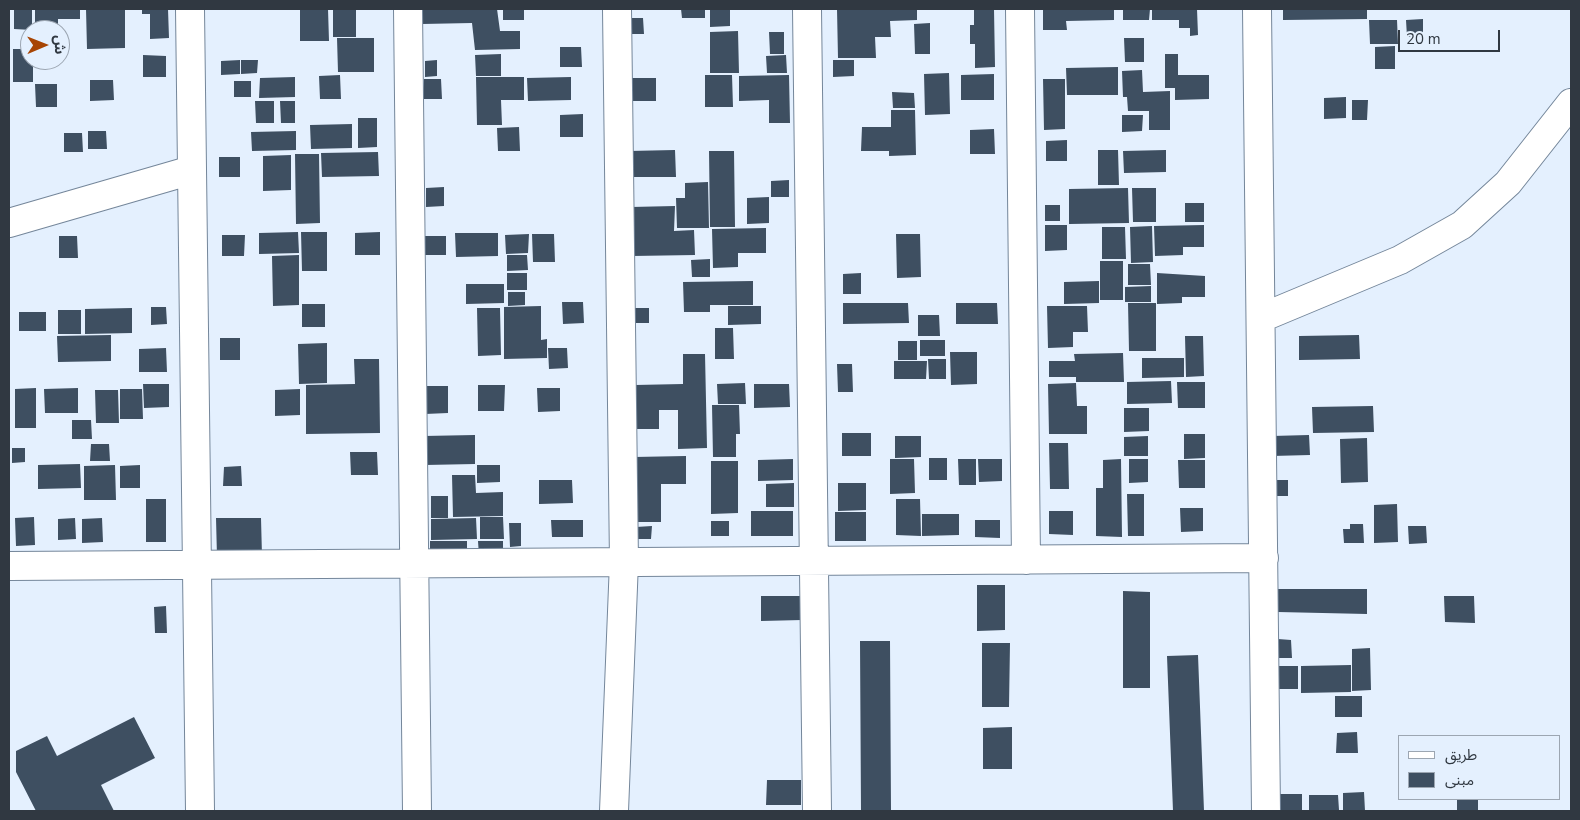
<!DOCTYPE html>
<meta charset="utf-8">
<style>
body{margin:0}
#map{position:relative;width:1580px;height:820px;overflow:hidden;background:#e4f0fe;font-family:"Nunito Sans","Noto Sans Arabic",sans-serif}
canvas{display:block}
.frame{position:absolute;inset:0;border:10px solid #303841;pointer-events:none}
.legend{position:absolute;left:1398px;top:735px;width:162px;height:65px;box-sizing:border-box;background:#e4f0fe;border:1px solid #9ca6b2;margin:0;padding:6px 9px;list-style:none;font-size:15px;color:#303841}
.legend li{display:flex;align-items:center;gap:10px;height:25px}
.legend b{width:25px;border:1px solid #9ca6b2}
.north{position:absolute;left:20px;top:20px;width:50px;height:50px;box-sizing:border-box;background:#e4f0fe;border:1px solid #9ca6b2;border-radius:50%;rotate:89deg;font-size:14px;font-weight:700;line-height:20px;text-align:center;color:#303841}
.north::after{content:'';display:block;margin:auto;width:18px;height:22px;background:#a74504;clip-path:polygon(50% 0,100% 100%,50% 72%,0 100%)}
.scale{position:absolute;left:1398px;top:30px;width:102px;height:22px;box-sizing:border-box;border:2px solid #303841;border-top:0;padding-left:6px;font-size:15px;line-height:18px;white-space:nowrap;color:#303841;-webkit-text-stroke:4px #e4f0fe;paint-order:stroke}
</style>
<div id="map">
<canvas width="1580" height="820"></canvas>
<div class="frame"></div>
<ul class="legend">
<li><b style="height:6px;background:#fff"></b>طريق</li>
<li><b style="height:14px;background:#3e4f61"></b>مبنى</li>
</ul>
<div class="north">ش</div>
<div class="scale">20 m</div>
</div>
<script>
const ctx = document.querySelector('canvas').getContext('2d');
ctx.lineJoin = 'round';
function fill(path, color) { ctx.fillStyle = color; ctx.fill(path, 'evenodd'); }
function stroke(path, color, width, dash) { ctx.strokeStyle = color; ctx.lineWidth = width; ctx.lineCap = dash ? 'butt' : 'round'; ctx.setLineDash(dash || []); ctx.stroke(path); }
const building = new Path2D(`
 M14,9h18v21l-18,-1z
 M35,9h45v10h-22v10l-23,1z
 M86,9h39v39l-38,1z
 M142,9h26l1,29 -19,1v-25h-8z
 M300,9h28l1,32h-29z
 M333,9h23v28h-23z
 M422,9h75l3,22h20v18l-45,1 -3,-27 -50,1z
 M503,9h21v11h-21z
 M681,9h24v9h-23z
 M710,9h20v17l-20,1z
 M837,9h80v11l-27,1 1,16h-16l1,21h-38z
 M974,9h20l1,58 -20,1v-24h-5v-19h4z
 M1043,9h71v11l-48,1 1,9h-24z
 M1123,9h27l-1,11h-26z
 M1152,9h45l1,26 -8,1v-8h-11v-8h-27z
 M1283,9h84v10l-84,1z
 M630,18h13l1,16h-15z
 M1423,19v17l-16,1 -1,-17z
 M1369,20h28l1,24h-28z
 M930,23v31h-15l-1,-30z
 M738,31l1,42h-29v-41z
 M769,32h15v22h-14z
 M337,38h37v34h-36z
 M1124,38h20v24h-19z
 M1395,46v23h-20v-22z
 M560,47h21l1,20h-22z
 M13,49h17v11h3v22h-20z
 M501,54v22h-25l-1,-21z
 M1165,54h13v21h31v24l-34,1v-12h-10z
 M143,55l23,1v21h-23z
 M786,55l1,18h-20l-1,-17z
 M240,60v14l-19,1v-14z
 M241,60h17l-1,13 -16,1z
 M437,60v16l-12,1v-16z
 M833,60h21v16l-21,1z
 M1118,67v28h-51l-1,-27z
 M1142,70l1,22 27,-1v39h-21v-19h-21l-1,-14h-4l-1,-26z
 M949,73l1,41 -25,1 -1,-41z
 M994,74v26h-33v-25z
 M340,75l1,24h-21l-1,-23z
 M705,75h27l1,32h-28z
 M789,75l1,48h-21v-23l-30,1v-25z
 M295,77v20l-36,1 1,-20z
 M476,77h48v23h-23l1,25h-25z
 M571,77v23l-43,1 -1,-23z
 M630,78h26v23h-26z
 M424,79h17l1,20h-19z
 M1043,79h22v50l-21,1z
 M90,80h23l1,20 -24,1z
 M234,81h17v16h-17z
 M35,84h22v23h-21z
 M892,92l22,1 1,15h-22z
 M1346,97v21l-22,1v-21z
 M1352,100h16l-1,20h-15z
 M255,101h19v22h-18z
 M280,101h15v22h-14z
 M891,110h24l1,45 -27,1v-5h-28l1,-24h29z
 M583,114v23h-23v-22z
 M1122,115h21l-1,16 -20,1z
 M358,118h19v29l-19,1z
 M352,124v24l-41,1 -1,-24z
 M519,127l1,24h-22l-1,-23z
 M994,129l1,25h-25v-24z
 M88,131h18l1,18h-19z
 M296,131v19l-44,1 -1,-19z
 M64,133h18l1,19h-19z
 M1067,140v21h-21v-20z
 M675,150l1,27h-46l-1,-26z
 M1098,150h20l1,35h-21z
 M1166,150v22l-42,1 -1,-22z
 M709,151h25l1,76h-25z
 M378,152l1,24 -57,1 -1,-24z
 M295,154h24l1,69 -24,1z
 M291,155v35l-28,1v-35z
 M219,157h21v20h-21z
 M789,180v17h-18v-16z
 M708,182l1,46h-32l-1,-30h9v-15z
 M444,187v19l-18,1v-19z
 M1128,188l1,35 -60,1v-35z
 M1132,188h24v34h-23z
 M769,197v26l-22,1v-26z
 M1185,203h19v19h-19z
 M1045,205h15v16h-15z
 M675,206l-1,25 20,-1 1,25 -63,1 -1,-49z
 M1045,225h22v25l-22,1z
 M1204,225v22h-21v8l-28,1 -1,-30z
 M1152,226l1,36 -22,1 -1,-36z
 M1102,227h23l1,32h-24z
 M766,228v25h-28v14l-25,1 -1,-39z
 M298,232l1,21 -40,1v-21z
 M301,232h26v39h-25z
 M380,232v23h-25v-22z
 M455,233h43v23l-42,1z
 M529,234l-1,19 -22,1 -1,-19z
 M532,234h22l1,28h-22z
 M896,234h24l1,43 -24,1z
 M222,235h23l-1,21h-22z
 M59,236h18l1,22h-19z
 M425,236h21v19h-21z
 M299,255v50l-26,1 -1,-50z
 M507,255h20l1,15 -21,1z
 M710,259v18h-18l-1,-17z
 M1100,261h23v39h-23z
 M1128,264h22l1,21h-23z
 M507,273h20v17h-20z
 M861,273v21h-18v-20z
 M1157,273l48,3v21h-23v6l-25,1z
 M753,281v24h-43v7h-26l-1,-30z
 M1099,281v22l-35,1v-22z
 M466,284h38v19l-38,1z
 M1151,286v16h-26v-15z
 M508,292h17v13l-17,1z
 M562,302h21l1,21 -21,1z
 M843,303h65l1,20 -66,1z
 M956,303h41l1,21h-42z
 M1128,303h28v48h-27z
 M302,304h23v23h-23z
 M541,306v34l6,-1v19l-43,1v-52z
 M728,306h33v18l-33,1z
 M1047,306h40l1,26h-15v15l-25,1z
 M151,307h15l1,17 -16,1z
 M132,308v25l-47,1v-25z
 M477,308h23l1,47 -23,1z
 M633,308h16v15h-16z
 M58,310h23v24h-23z
 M19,312h27v19h-27z
 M918,315h21l1,21h-22z
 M715,328h18l1,31h-19z
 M111,335v26l-53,1 -1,-26z
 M1359,335l1,24 -61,1v-24z
 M1185,336h18l1,40 -18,1z
 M220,338h20v22h-20z
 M920,340h25v16h-25z
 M898,341h19v19h-19z
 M327,343v40l-28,1 -1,-40z
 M166,348l1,24h-28v-23z
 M548,348h19l1,20 -19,1z
 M950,352h27v32l-26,1z
 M1123,353l1,29h-48v-5h-27v-16h26l-1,-7z
 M683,354h22l2,94 -29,1v-39h-19v19h-24v-44l48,-1z
 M1142,358h42v19l-42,1z
 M354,359h25l1,74 -74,1v-49l49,-1z
 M928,359h18v20h-17z
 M894,361h33l-1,18h-32z
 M837,364h15l1,28h-15z
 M1171,381l1,22 -45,1v-22z
 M1177,382h28v26h-27z
 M745,383l1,21h-28l-1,-20z
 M1076,383l1,23h10v28h-38l-1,-50z
 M143,384h26v23l-25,1z
 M754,384h35l1,23 -36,1z
 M478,385h27l-1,26h-26z
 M424,386h24v27l-23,1z
 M36,388v40h-21v-39z
 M78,388v25h-33l-1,-24z
 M537,388h23v23l-22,1z
 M120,389h22l1,30h-23z
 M300,389v26l-25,1v-26z
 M95,390h23l1,33h-23z
 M712,405h27l1,29h-4v23h-23z
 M1373,406l1,26 -61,1 -1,-26z
 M1124,408h25v23l-25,1z
 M72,420h19l1,19h-20z
 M842,433h29v23h-29z
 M1184,434h21v24l-21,1z
 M475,435v29l-50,1 -1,-29z
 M1309,435l1,20 -38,1v-20z
 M895,436h26v21l-26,1z
 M1148,436v20h-24v-19z
 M1367,438l1,44 -27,1 -1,-44z
 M1049,443h19l1,46h-19z
 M91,444h18l1,17h-20z
 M12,448h13v14l-13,1z
 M350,452h27l1,23h-27z
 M686,456v28h-25v38h-27v-65z
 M929,458h18v22h-18z
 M793,459v21l-35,1v-21z
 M890,459h24l1,34 -25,1z
 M958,459h18v26h-17z
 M978,459h24v22l-23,1z
 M1121,459l1,78 -26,-1v-48h7v-28z
 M1129,459h19v23l-19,1z
 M1178,460h27v28h-26z
 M711,461h27v52l-27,1z
 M80,464l1,24 -43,1v-24z
 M115,465l1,35h-32v-34z
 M140,465v23h-20v-22z
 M477,465h23v17l-23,1z
 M241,466l1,20h-19l1,-19z
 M452,475h23l1,18 27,-1v24l-50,1z
 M539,480h33l1,23 -34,1z
 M1271,480h17v16h-16z
 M794,483v24h-28v-23z
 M838,483h28v27l-28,1z
 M1127,494h17v42h-16z
 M431,496h17v22h-17z
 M146,499h20v43h-20z
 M896,499h24l1,37 -25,-1z
 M1397,504l1,38 -24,1v-38z
 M1180,508h23v23l-22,1z
 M751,511h42v25h-42z
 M1049,511h24v24l-24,-1z
 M835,512h31v29h-31z
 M922,514h37v21l-37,1z
 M34,517l1,28 -19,1 -1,-28z
 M480,517h23l1,22h-24z
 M75,518l1,21 -18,1v-21z
 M102,518l1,24 -21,1v-24z
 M216,518h45l1,38 -45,1z
 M476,518l1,21 -46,1v-21z
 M551,520h32v17h-31z
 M975,520h25v18l-25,-1z
 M711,521h18v15h-18z
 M509,523h12v23l-11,1z
 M1350,524h13l1,19h-20l-1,-14h7z
 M652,526l-1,13h-16l1,-12z
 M1408,526h18l1,17 -18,1z
 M430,541h37v16l-37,1z
 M478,541h25v15h-24z
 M977,585h28v45l-28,1z
 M1278,589h89v25l-89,-2z
 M1123,591l27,1v96h-27z
 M761,596h42l-1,24 -41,1z
 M1444,596h30l1,27 -30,-1z
 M166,606l1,27h-12l-1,-26z
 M1278,639l13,1 1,18h-14z
 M860,641h30l1,170h-30z
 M982,643h28l-1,64h-27z
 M1370,648l1,42 -19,1v-42z
 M1198,655l6,156h-31l-6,-155z
 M1351,665v27l-50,1v-27z
 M1273,666h25v23h-25z
 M1335,696h27v21h-27z
 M134,717l21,41 -54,27 13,26h-78l-20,-39v-21l31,-15 10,20z
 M1012,727v42h-29v-41z
 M1357,732l1,21h-22l1,-20z
 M767,780h34v25h-35z
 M1364,792l1,19h-22v-18z
 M1276,794h26v17h-26z
 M1309,795h29l1,15h-30z
 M1457,799h21v12h-21z`);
const street = new Path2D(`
 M190,9l10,802
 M408,9l9,802
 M807,9l10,802
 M1020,9l6,551
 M1257,9l9,802
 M9,223l183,-53
 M1261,318l139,-58 62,-35 46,-42 63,-80
 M9,566l1255,-8
 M614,811l10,-249 -7,-553`);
fill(building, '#3e4f61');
stroke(street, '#74869a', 30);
stroke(street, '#fff', 28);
</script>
